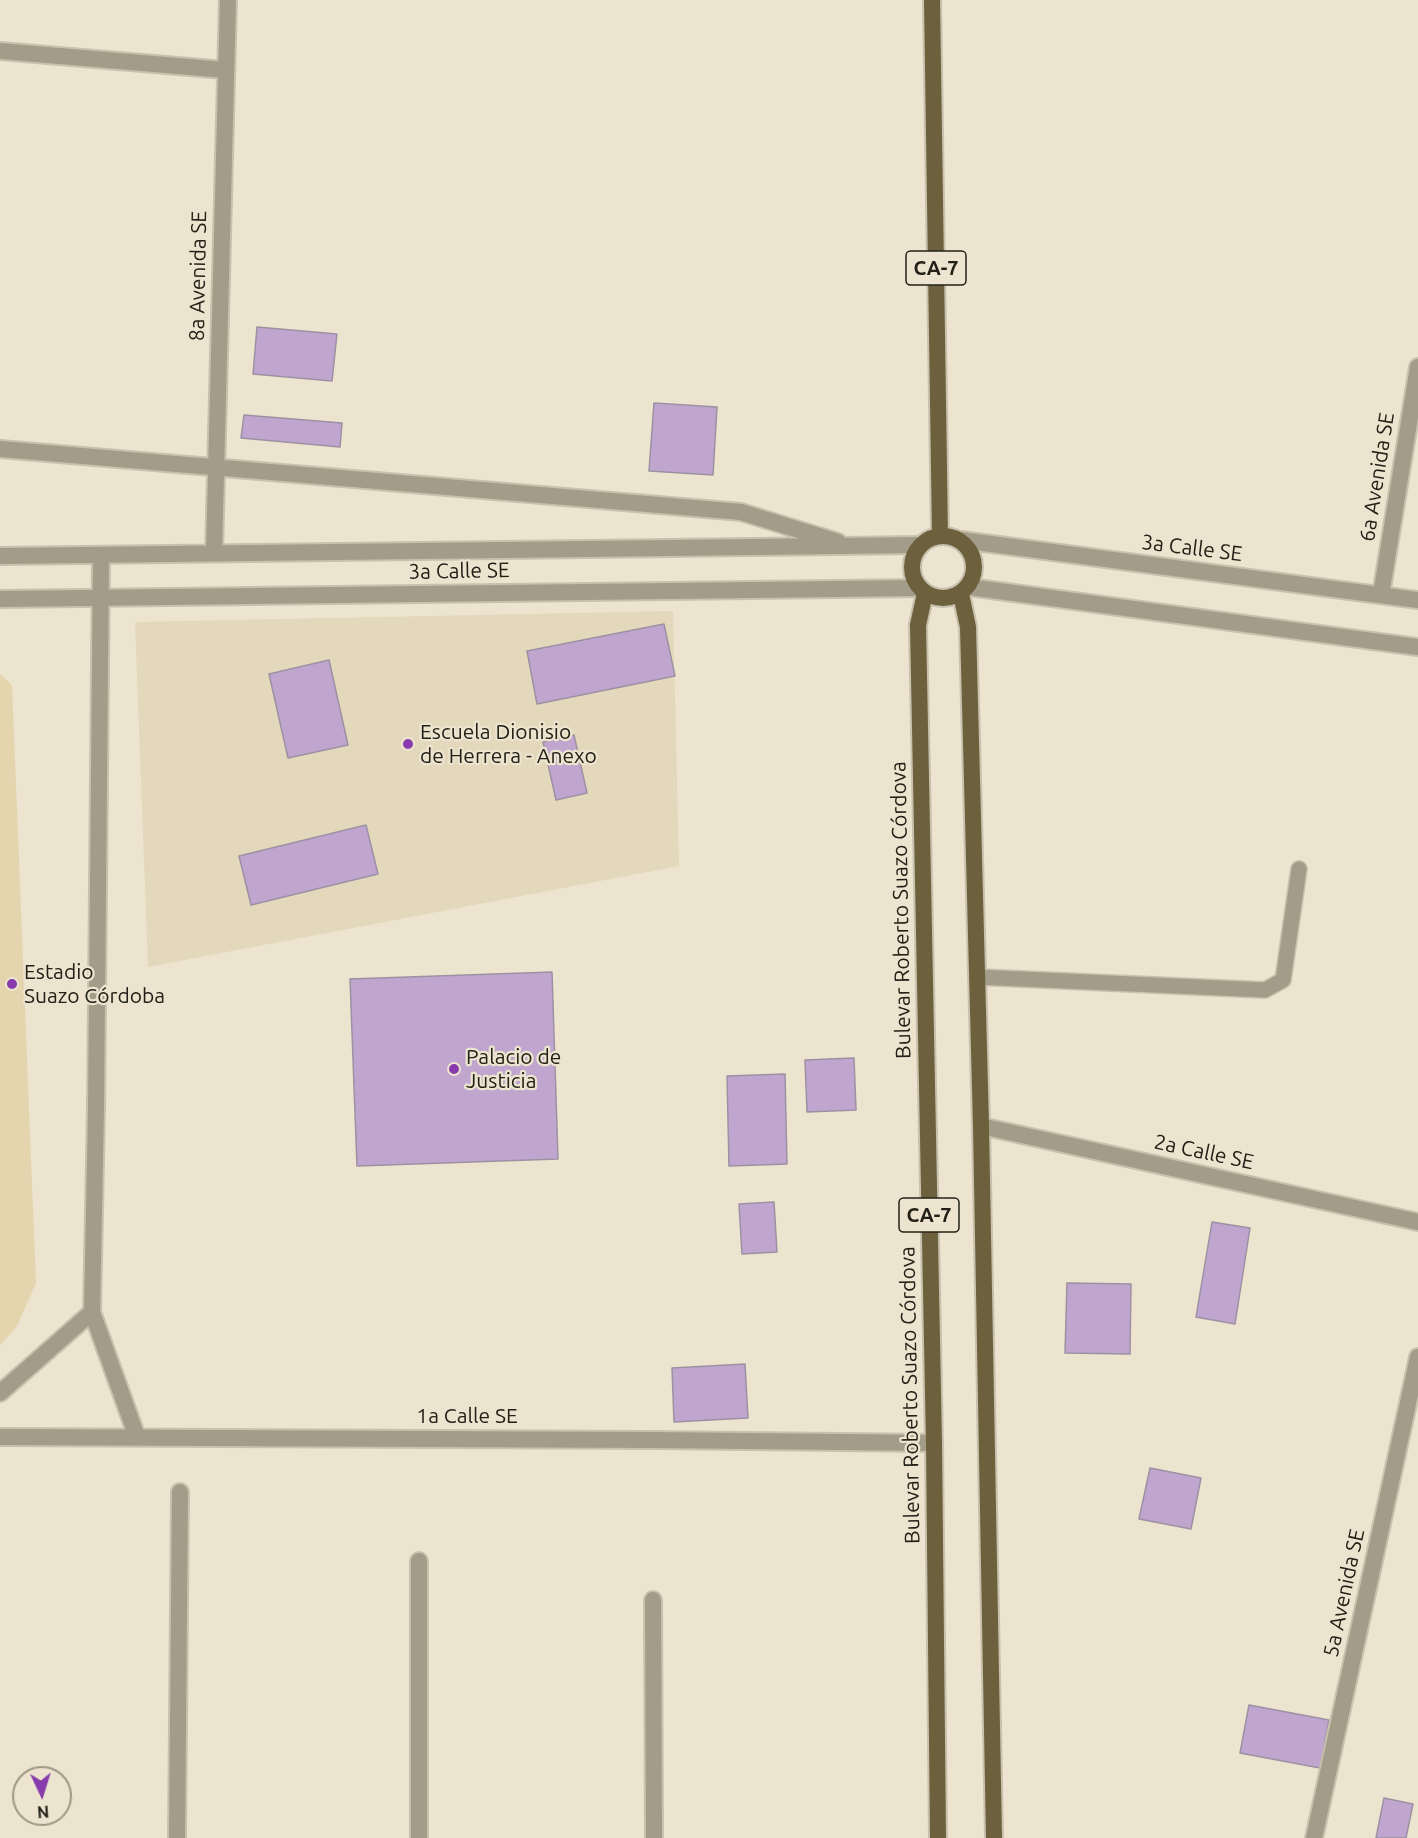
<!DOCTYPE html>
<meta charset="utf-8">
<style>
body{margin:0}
#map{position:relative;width:1418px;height:1838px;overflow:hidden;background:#ece4ce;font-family:Ubuntu,sans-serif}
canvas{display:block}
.north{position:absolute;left:12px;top:1766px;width:60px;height:60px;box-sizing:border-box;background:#ece4ce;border:2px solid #9c9685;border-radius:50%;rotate:176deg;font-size:16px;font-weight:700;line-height:24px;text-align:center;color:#232018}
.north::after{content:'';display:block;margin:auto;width:21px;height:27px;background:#883bac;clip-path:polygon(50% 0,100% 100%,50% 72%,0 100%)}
</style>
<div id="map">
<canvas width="1418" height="1838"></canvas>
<div class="north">N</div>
</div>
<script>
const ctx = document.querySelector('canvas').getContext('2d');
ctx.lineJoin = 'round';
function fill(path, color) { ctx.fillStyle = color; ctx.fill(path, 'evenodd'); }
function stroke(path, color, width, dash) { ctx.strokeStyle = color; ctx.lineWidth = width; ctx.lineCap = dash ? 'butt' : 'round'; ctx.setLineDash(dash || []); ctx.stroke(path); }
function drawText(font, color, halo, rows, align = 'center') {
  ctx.font = font + ' Ubuntu,sans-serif'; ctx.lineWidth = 4.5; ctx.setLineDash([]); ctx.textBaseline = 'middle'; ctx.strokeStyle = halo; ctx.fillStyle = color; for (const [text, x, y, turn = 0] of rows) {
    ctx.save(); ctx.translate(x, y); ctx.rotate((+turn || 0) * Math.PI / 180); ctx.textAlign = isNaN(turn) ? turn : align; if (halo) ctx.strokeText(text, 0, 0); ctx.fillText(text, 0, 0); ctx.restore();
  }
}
const built = new Path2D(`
 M673,611l6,255 -531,101 -13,-345z`);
const green = new Path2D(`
 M0,674l12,11 24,598 -20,45 -16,17z`);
const building = new Path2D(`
 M257,327l80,7 -5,47 -79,-7z
 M654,403l63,4 -4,68 -64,-4z
 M244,415l98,8 -2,24 -99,-9z
 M664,624l11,52 -138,28 -10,-53z
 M329,660l19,85 -60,13 -19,-84z
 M574,735l13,58 -31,7 -13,-58z
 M366,825l12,49 -127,31 -12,-49z
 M552,972l6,187 -201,7 -7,-187z
 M854,1058l2,52 -49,2 -2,-52z
 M785,1074l2,90 -58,2 -2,-90z
 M774,1202l3,50 -35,2 -3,-50z
 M1212,1222l38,6 -15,96 -39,-7z
 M1067,1283l64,1 -1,70 -65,-1z
 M745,1364l3,54 -74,4 -2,-54z
 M1150,1468l51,10 -10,51 -52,-10z
 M1249,1705l80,15 -9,48 -80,-15z
 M1384,1798l29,6 -7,34h-30z`);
const service = new Path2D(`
 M977,977l288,13 18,-10 16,-111`);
const minor = new Path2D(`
 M0,51l225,19
 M0,449l741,63 97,30
 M214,553l14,-553
 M101,555l-5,554 -4,203 45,125
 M0,556l921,-11
 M1381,595l37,-228
 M0,599l919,-11
 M981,1126l437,96
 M0,1393l92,-81
 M0,1437l653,3 281,3
 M419,1561v277
 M653,1600l1,238
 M177,1838l3,-346
 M1314,1838l104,-481`);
const tertiary = new Path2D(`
 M961,540l457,60
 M969,587l449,60`);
const primary = new Path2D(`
 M932,0l8,536
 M912 567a31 31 0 1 1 62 0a31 31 0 1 1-62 0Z
 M925,593l-7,32 16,818 4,395
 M961,594l7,33 13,499 13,712`);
const markers = [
 [408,744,6,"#883bac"],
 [12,984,6,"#883bac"],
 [454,1069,6,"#883bac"]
];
const shields = [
 [936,268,60],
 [929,1215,60]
];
const shieldNames = [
 ["CA-7",936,268],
 ["CA-7",929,1215]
];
const streetNames = [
 ["8a Avenida SE",198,276,-89],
 ["6a Avenida SE",1377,477,-81],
 ["3a Calle SE",1192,548,7],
 ["3a Calle SE",459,571,-1],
 ["Bulevar Roberto Suazo Córdova",901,910,-91],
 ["2a Calle SE",1204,1152,12],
 ["Bulevar Roberto Suazo Córdova",910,1395,-91],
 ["1a Calle SE",467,1416],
 ["5a Avenida SE",1344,1593,-78]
];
const poiNames = [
 ["Escuela Dionisio",420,732],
 ["de Herrera - Anexo",420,756],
 ["Estadio",24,972],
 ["Suazo Córdoba",24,996],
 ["Palacio de",466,1057],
 ["Justicia",466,1081]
];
fill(built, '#e3d8bc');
fill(green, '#e4d5af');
fill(building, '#c0a6cf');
stroke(building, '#9c91a3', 1.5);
stroke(service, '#c8c1ad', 18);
stroke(minor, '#c8c1ad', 20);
stroke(tertiary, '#c8c1ad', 20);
stroke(primary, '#c8c1ad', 20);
stroke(service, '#a39c88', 15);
stroke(minor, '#a39c88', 16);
stroke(tertiary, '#a39c88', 16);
stroke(primary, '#6d603c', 16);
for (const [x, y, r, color] of markers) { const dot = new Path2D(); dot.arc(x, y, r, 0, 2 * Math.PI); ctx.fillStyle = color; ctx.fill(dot); stroke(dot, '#ece4ce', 2); }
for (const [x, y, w] of shields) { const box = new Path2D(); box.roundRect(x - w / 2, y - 17, w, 34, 4.5); ctx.fillStyle = '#ece4ce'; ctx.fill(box); stroke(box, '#232018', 1.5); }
drawText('bold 20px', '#232018', null, shieldNames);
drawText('21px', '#232018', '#ece4ce', streetNames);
drawText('21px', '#232018', '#ece4ce', poiNames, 'left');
</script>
